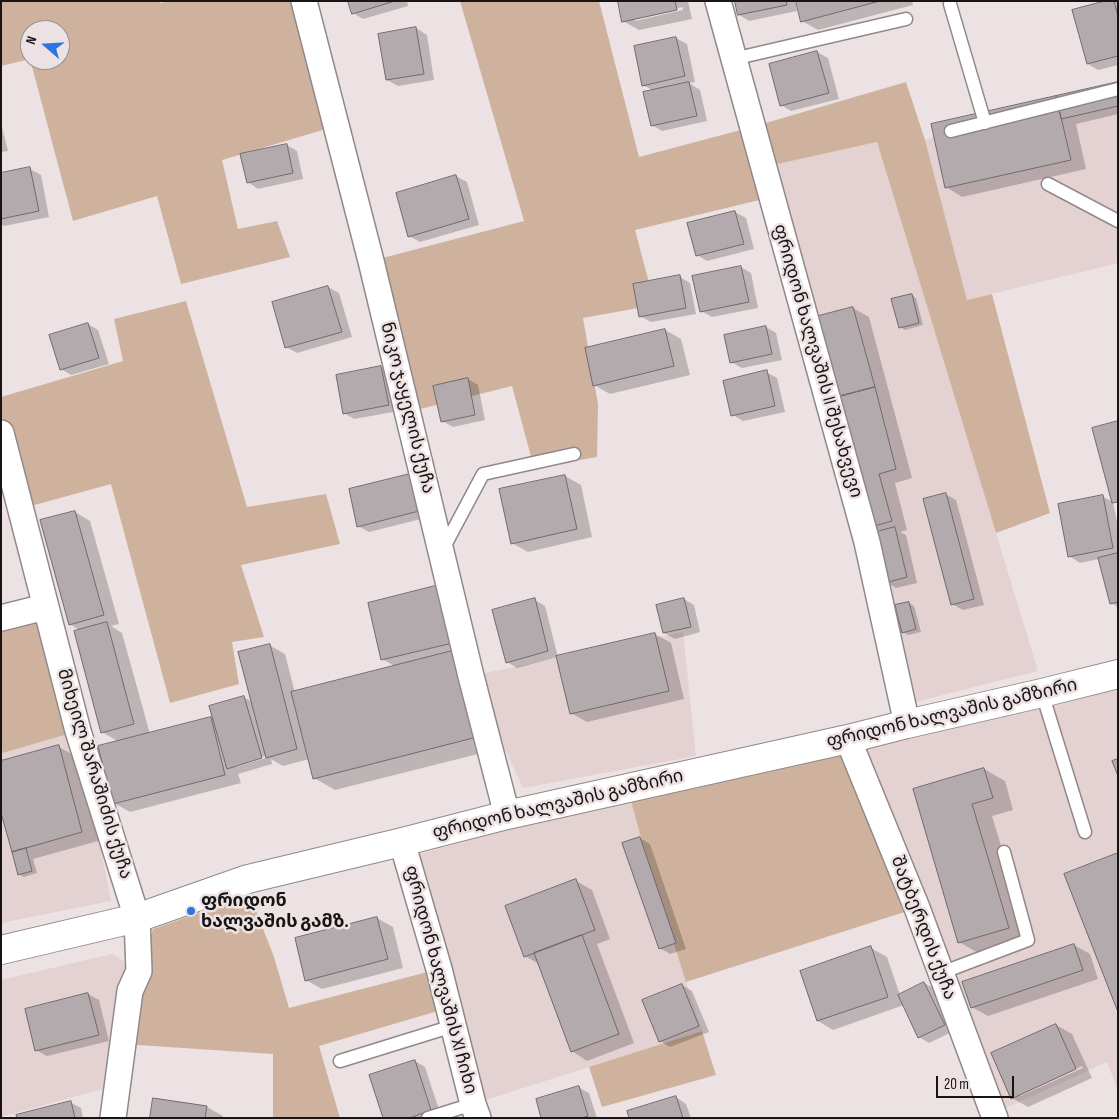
<!DOCTYPE html>
<meta charset="utf-8">
<style>
body{margin:0}
#map{position:relative;width:1119px;height:1119px;overflow:hidden;background:#ede2e3;font-family:"Sofia Sans Condensed",sans-serif}
canvas{display:block}
.frame{position:absolute;inset:0;border:2px solid #181414;pointer-events:none}
.north{position:absolute;left:20px;top:20px;width:50px;height:50px;box-sizing:border-box;background:#ede2e3;border:1px solid #989090;border-radius:50%;rotate:289deg;font-size:14px;font-weight:700;line-height:20px;text-align:center;color:#181414}
.north::after{content:'';display:block;margin:auto;width:18px;height:22px;background:#2b76e2;clip-path:polygon(50% 0,100% 100%,50% 72%,0 100%)}
.scale{position:absolute;left:936px;top:1076px;width:78px;height:22px;box-sizing:border-box;border:2px solid #181414;border-top:0;padding-left:6px;font-size:15px;line-height:18px;white-space:nowrap;color:#181414;-webkit-text-stroke:4px #ede2e3;paint-order:stroke}
</style>
<div id="map">
<canvas width="1119" height="1119"></canvas>
<div class="frame"></div>
<div class="north">N</div>
<div class="scale">20 m</div>
</div>
<script>
const ctx = document.querySelector('canvas').getContext('2d');
ctx.lineJoin = 'round';
function fill(path, color) { ctx.fillStyle = color; ctx.fill(path, 'evenodd'); }
function stroke(path, color, width, dash) { ctx.strokeStyle = color; ctx.lineWidth = width; ctx.lineCap = dash ? 'butt' : 'round'; ctx.setLineDash(dash || []); ctx.stroke(path); }
function drawText(font, color, halo, rows, align = 'center') {
  ctx.font = font + ' "Sofia Sans Condensed","Noto Sans Georgian",sans-serif'; ctx.lineWidth = 5; ctx.setLineDash([]); ctx.textBaseline = 'middle'; ctx.strokeStyle = halo; ctx.fillStyle = color; for (const [text, x, y, turn = 0] of rows) {
    ctx.save(); ctx.translate(x, y); ctx.rotate((+turn || 0) * Math.PI / 180); ctx.textAlign = isNaN(turn) ? turn : align; if (halo) ctx.strokeText(text, 0, 0); ctx.fillText(text, 0, 0); ctx.restore();
  }
}
const built = new Path2D(`
 M1118,89v174l-151,37 -42,-160 26,-9z
 M877,142l161,529 -123,31 -48,-160 -104,-375z
 M683,632l13,124 -173,32 -52,-112z
 M1118,689v402l-11,-29 -114,52 -131,-368 187,-39z
 M78,731l33,170 -110,22v-175l2,5z
 M630,797l15,56 57,178 -229,73 -34,-135 -20,-115z
 M112,954l27,17 -22,114 -116,32v-137z`);
const green = new Path2D(`
 M1,1h158l1,2 9,-2h135l32,125 -114,34 16,69 39,-8 13,36 -109,27 -24,-88 -84,25 -43,-162 -29,7zM30,30h30v30h-30z
 M460,1h139l40,156 113,-30 154,-45 19,58 42,160 25,-6 58,219 -54,20 -119,-391 -113,25 8,30 -137,33 20,75 -72,13 15,86 -1,53 -63,11 -22,-82 -104,26 -37,-151 153,-40z
 M186,301l61,206 79,-13 14,50 -99,21 23,72 -32,5 7,42 -69,19 -59,-219 -91,25 -19,-76v-36l122,-36 -9,-42z
 M45,607l33,124 -75,22 -2,-5v-130z
 M844,750l73,158 -231,74 -41,-129 -15,-56z
 M250,895l24,62 15,51 150,-39 9,39 -129,38 21,72h-67v-64l-150,-10 16,-73 14,-42z
 M702,1031l14,44 -114,32 -13,-40z`);
const shadow = new Path2D(`
 M349,1h58l1,5 -45,13 -10,-6z
 M619,1h69l4,18 -53,11 -16,-9zM683,7v3l-48,11v-3z
 M736,1h59l2,10 -48,10 -10,-6z
 M797,1h115l1,4 -95,25 -16,-9z
 M1109,1h6l3,2v62l-20,5 -10,-6z
 M416,28l11,7 7,45 -36,6 -11,-6z
 M676,38l11,6 8,38 -6,1 11,7 7,31 -45,10 -10,-6 2,-34 -11,-6z
 M817,52l11,6 11,41 -48,12 -10,-6 -11,-40z
 M1118,83v31l-42,10 10,45 -124,28 -16,-10z
 M1,123l7,28 -7,1z
 M287,145l10,6 6,28 -45,10 -10,-7z
 M30,169l11,6 8,42 -45,9 -3,-2v-49z
 M456,176l11,6 12,43 -59,17 -11,-6z
 M735,212l11,6 8,31 -47,12 -10,-6z
 M741,267l10,6 7,35 -46,9 -11,-6z
 M680,277l10,6 6,31 -45,8 -11,-6z
 M328,287l11,6 13,44 -55,16 -11,-6z
 M911,295l5,3 7,27 -18,5 -5,-3z
 M853,308l16,9 43,161 -17,5 12,47 -7,2 6,3 11,48 -21,5 -10,-6 -4,-50 -10,-6z
 M88,324l10,6 11,34 -38,11 -10,-6z
 M766,327l10,6 6,27 -40,8 -11,-6z
 M665,330l16,9 9,36 -80,19 -16,-9z
 M381,368l11,6 7,37 -45,8 -10,-6z
 M766,372l11,6 8,34 -42,9 -10,-6z
 M468,379l10,6 7,35 -32,7 -11,-6z
 M414,474l19,42 -64,16 -11,-6z
 M565,476l16,9 11,52 -64,15 -16,-9z
 M945,494l11,6 28,105 -21,5 -11,-6z
 M1102,496l11,6 5,25v80l-7,-4 -12,-44 -19,4 -11,-7z
 M75,512l15,9 29,103 -8,2 11,7 28,101 60,-16 4,2 29,-23 10,5 16,-57 16,9 10,39 101,-26 -14,-8 61,-73 59,162 -167,42 -21,-12 -5,-19 -26,7 -12,-7 1,5 -34,10 3,9 -111,29 -16,-9 5,-61 -17,-10 -21,-101 -11,-7zM268,755l1,2 -33,10v-2z
 M684,599l10,6 6,27 -25,7 -11,-6z
 M535,600l10,6 13,51 97,-23 16,9 13,56 -97,23 -16,-9 -13,-56 -41,11 -10,-6z
 M909,603l5,3 7,26 -13,3 -5,-3z
 M59,747l16,9 23,85 -65,18 4,14 -13,4 -5,-3 -18,-112z
 M984,769l21,12 8,29 -21,6 37,123 -49,15 -21,-12 -45,-152z
 M640,838l10,6 36,105 -16,5 -10,-6z
 M576,881l16,9 18,49 -13,5 37,99 -47,18 -15,-10 -33,-87 -14,-8z
 M377,918l16,9 10,41 -81,21 -16,-9z
 M1074,945l16,9 8,25 -110,37 -16,-9z
 M871,948l16,9 13,38 24,-12 11,6 19,42 -25,12 -10,-6 -15,-32 -71,25 -15,-9z
 M682,985l10,6 17,41 -39,15 -10,-6z
 M88,994l11,6 10,41 -62,15 -11,-6 -10,-40z
 M1056,1025l16,9 20,44 -64,29 -16,-9zM1082,1066l1,2 -63,28v-3z
 M415,1061l10,6 16,49 -4,2h-52z
 M578,1087l11,6 8,25h-54z
 M676,1097l10,7 5,14h-60z
 M70,1102l11,6 2,10h-65z
 M207,1107l16,9 -1,2h-70z`);
const building = new Path2D(`
 M348,1h47l-43,13z
 M618,1h57l2,9 -55,12z
 M735,1h51l1,4 -49,10z
 M796,1h84l-79,21z
 M1105,1h9l4,15v40l-31,8 -15,-54z
 M416,27l8,47 -38,6 -8,-46z
 M676,37l9,39 -43,10 -8,-40z
 M817,51l12,42 -49,13 -11,-42z
 M689,82l8,34 -46,10 -8,-34z
 M1118,82v24l-57,13 -5,-23z
 M1056,96l15,64 -126,28 -14,-64z
 M287,144l6,29 -46,10 -7,-29z
 M30,167l9,44 -38,8v-46z
 M456,175l13,44 -61,18 -12,-44z
 M735,211l9,33 -48,12 -9,-33z
 M741,266l8,36 -49,10 -8,-36z
 M680,275l6,33 -47,9 -6,-33z
 M328,286l14,46 -57,16 -13,-46z
 M912,294l7,29 -20,5 -8,-29z
 M853,307l22,80 -38,10 -22,-80z
 M88,323l11,35 -39,12 -11,-35z
 M766,326l6,28 -42,9 -6,-28z
 M665,329l9,37 -81,20 -8,-38z
 M381,366l8,39 -46,9 -7,-39z
 M767,370l8,36 -44,10 -8,-35z
 M468,378l7,37 -34,7 -8,-36z
 M875,387l21,82 -17,5 13,47 -21,6 -34,-130z
 M1118,421v81l-6,1 -20,-75z
 M414,473l9,37 -66,17 -8,-38z
 M565,475l12,54 -66,15 -12,-55z
 M946,493l28,106 -23,6 -28,-106z
 M1103,495l10,53 -45,9 -10,-53z
 M75,511l29,104 -35,10 -29,-105z
 M895,527l12,50 -22,6 -12,-50z
 M1118,553v49l-8,2 -12,-46z
 M443,584l14,58 -76,18 -13,-57z
 M535,598l13,53 -42,12 -14,-53z
 M684,598l7,29 -28,6 -7,-28z
 M909,602l7,27 -14,4 -7,-28z
 M107,622l27,102 -33,9 -27,-102z
 M655,633l14,58 -99,23 -14,-58z
 M270,644l27,105 -31,9 -28,-106z
 M460,649l21,87 -168,43 -22,-87z
 M244,696l18,62 -35,11 -18,-63z
 M211,717l14,58 -112,29 -15,-58z
 M59,745l23,87 -70,20 -11,-39v-52z
 M1118,759v17l-6,-15z
 M984,768l9,30 -21,6 37,124 -51,15 -45,-154z
 M640,837l36,106 -17,6 -37,-106z
 M26,848l6,23 -14,4 -6,-23z
 M1118,853v159l-54,-138z
 M576,879l19,51 -71,27 -19,-51z
 M377,917l11,42 -83,22 -10,-43z
 M582,935l37,99 -48,18 -37,-99z
 M1074,944l9,26 -112,38 -9,-26z
 M871,946l17,51 -71,24 -17,-50z
 M924,982l21,43 -27,13 -20,-43z
 M682,984l17,42 -40,16 -17,-42z
 M88,993l11,42 -64,16 -10,-42z
 M1056,1024l20,45 -65,30 -20,-46z
 M415,1060l16,50 -21,8h-27l-14,-43z
 M579,1086l9,30 -6,2h-41l-5,-19z
 M676,1096l7,22h-54l-2,-7z
 M153,1098l54,8 -2,12h-55z
 M71,1101l4,17h-58l-1,-3z`);
const lane = new Path2D(`
 M950,4l35,119
 M733,59l173,-40
 M951,131l167,-42
 M1048,184l70,37
 M442,551l41,-77 91,-20
 M1042,693l43,139
 M941,973l87,-33 -24,-88
 M340,1061l113,-35
 M428,1118l45,-14`);
const street = new Path2D(`
 M304,1l67,260 100,415 36,139
 M718,1l149,541 40,182
 M1,433l77,298 59,187 2,53 -9,20 -17,127
 M1,618l44,-11
 M848,739l69,169 78,210
 M402,842l37,127 34,135 5,14`);
const highway = new Path2D(`
 M1,950l136,-32 111,-39 154,-37 105,-27 341,-76 59,-15 135,-31 76,-19`);
const markers = [
 [191,911,5,"#2b76e2"]
];
const streetNames = [
 ["ფრიდონ ხალვაშის II შესახვევი",817,361,74],
 ["ნიკო ჯაყელის ქუჩა",407,408,76],
 ["ფრიდონ ხალვაშის გამზირი",952,714,-13],
 ["მიხეილ შარაშიძის ქუჩა",94,774,73],
 ["ფრიდონ ხალვაშის გამზირი",558,805,-13],
 ["შატბერდის ქუჩა",923,928,69],
 ["ფრიდონ ხალვაშის XI ჩიხი",440,980,75]
];
const poiNames = [
 ["ფრიდონ",201,901],
 ["ხალვაშის გამზ.",201,922]
];
fill(built, '#e4d1d2');
fill(green, '#cfb29e');
fill(shadow, '#0003');
fill(building, '#b3aaae');
stroke(building, '#71696c', 1);
stroke(lane, '#918888', 15);
stroke(street, '#918888', 28);
stroke(highway, '#918888', 30);
stroke(lane, '#fff', 12);
stroke(street, '#fff', 25);
stroke(highway, '#fff', 28);
for (const [x, y, r, color] of markers) { const dot = new Path2D(); dot.arc(x, y, r, 0, 2 * Math.PI); ctx.fillStyle = color; ctx.fill(dot); stroke(dot, '#ede2e3', 2); }
drawText('18px', '#181414', '#ede2e3', streetNames);
drawText('bold 18px', '#181414', '#ede2e3', poiNames, 'left');
</script>
